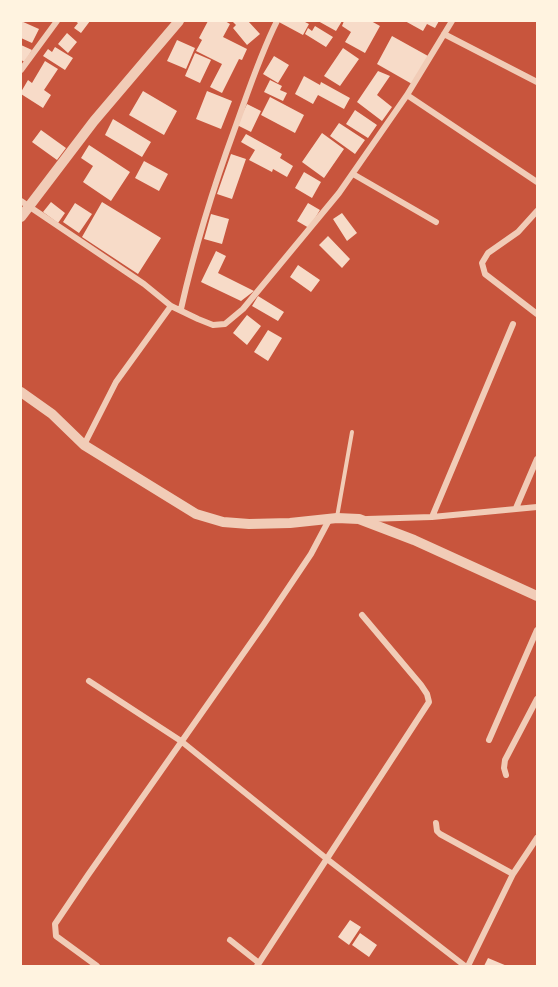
<!DOCTYPE html>
<style>
body{margin:0}
#map{position:relative;width:558px;height:987px;overflow:hidden;background:#c8553d;font-family:"DejaVu Sans",sans-serif}
canvas{display:block}
.frame{position:absolute;inset:0;border:22px solid #fff3e0;pointer-events:none}
</style>
<div id="map">
<canvas width="558" height="987"></canvas>
<div class="frame"></div>
</div>
<script>
const ctx = document.querySelector('canvas').getContext('2d');
ctx.lineJoin = 'round';
function fill(path, color) { ctx.fillStyle = color; ctx.fill(path, 'evenodd'); }
function stroke(path, color, width, dash) { ctx.strokeStyle = color; ctx.lineWidth = width; ctx.lineCap = dash ? 'butt' : 'round'; ctx.setLineDash(dash || []); ctx.stroke(path); }
const building = new Path2D(`
 M21,21l18,8 -7,14 -11,-5z
 M75,21h15l-9,12 -7,-5 4,-5z
 M208,21h17l5,3 -7,13 24,12 -5,11 -3,-1 -17,34 -12,-6 12,-23 -26,-13 6,-11 -3,-2z
 M232,21h16l12,13 -13,11 -14,-17 3,-3z
 M277,21h26l6,3 -6,11z
 M318,21h24l-6,10z
 M344,21h27l9,5 -15,27 -20,-11 6,-10 -9,-6z
 M405,21h34l-4,7 -8,-4 -4,7z
 M315,26l18,11 -7,10 -21,-13 3,-6 4,3z
 M67,33l10,9 -9,11 -10,-9z
 M392,36l36,20 -16,28 -35,-20z
 M177,40l18,8 -9,21 -19,-8z
 M21,45l11,5 -7,12 -4,-2z
 M55,47l18,11 -8,12 -22,-14 5,-7 4,3z
 M343,48l16,11 -19,27 -16,-10z
 M195,53l16,7 -11,23 -15,-7z
 M274,56l15,9 -11,18 -15,-9z
 M45,61l13,8 -14,21 7,5 -8,13 -22,-14v-2l7,-12 4,3z
 M378,71l12,5 -13,19 15,12 -10,14 -25,-19z
 M304,76l16,9 1,-3 29,16 -6,11 -26,-14 -5,9 -18,-10z
 M270,80l12,6 -2,4 7,3 -4,8 -19,-9z
 M143,91l34,20 -13,24 -35,-20z
 M207,91l25,10 -11,28 -25,-10z
 M270,97l34,18 -9,18 -34,-18z
 M247,104l14,7 -10,21 -14,-7z
 M355,110l22,15 -9,13 -22,-14z
 M113,119l38,23 -9,15 -37,-22z
 M339,123l26,17 -10,14 -25,-18z
 M41,130l25,18 -9,12 -25,-18z
 M322,133l22,16 -20,29 -22,-16z
 M246,134l36,20 -2,4 13,8 -6,11 -14,-8 -1,3 -23,-12 6,-10 -14,-8z
 M89,145l41,27 -19,29 -28,-19 10,-16 -12,-8z
 M231,154l15,5 -14,40 -15,-5z
 M144,161l24,13 -9,17 -24,-13z
 M304,172l17,10 -9,16 -17,-10z
 M51,202l14,11 -7,10 -15,-11z
 M102,202l59,36 -23,36 -56,-37z
 M75,203l17,11 -13,19 -16,-11z
 M308,203l12,7 -11,18 -12,-7z
 M342,213l15,20 -10,8 -14,-22z
 M211,214l18,5 -7,25 -18,-5z
 M328,236l22,23 -8,9 -23,-23z
 M216,251l10,5 -8,17 36,18 -13,10 -40,-19z
 M298,265l22,15 -9,12 -21,-15z
 M258,296l26,16 -6,9 -26,-15z
 M247,315l14,11 -14,19 -14,-12z
 M268,330l14,8 -14,23 -14,-9z
 M350,920l11,7 -12,18 -11,-8z
 M360,933l17,12 -8,12 -17,-12z
 M488,958l19,8h-23z`);
const service = new Path2D(`
 M337,517l15,-85`);
const minor = new Path2D(`
 M444,34l93,48
 M21,70l36,-49
 M407,95l130,87
 M353,174l83,48
 M21,201l123,83 27,22 27,13 15,6 12,-1 18,-15 96,-116 68,-98 45,-74
 M537,211l-19,21 -30,21 -6,10 3,11 52,40
 M181,309c14,-62 32,-121 54,-181 13,-36 25,-73 42,-107
 M84,445l32,-63 55,-76
 M516,508l21,-49
 M432,517l81,-193
 M367,519l65,-2 105,-10
 M89,681l92,60 146,118 138,107
 M489,740l48,-110
 M506,775l-2,-7 1,-8 32,-61
 M436,823l1,8 3,3 73,40
 M230,940l29,23
 M97,966l-41,-30 -1,-12 33,-49 176,-251 47,-70 18,-34
 M257,966l172,-264 -2,-8 -6,-9 -59,-70
 M468,966l45,-92 24,-36`);
const tertiary = new Path2D(`
 M21,217l73,-96 85,-100
 M21,392l31,22 32,31 112,69 27,8 26,2 41,-1 47,-5 22,1 55,21 123,56`);
fill(building, '#f7dbc8');
stroke(service, '#f1ccb7', 4);
stroke(minor, '#f1ccb7', 6);
stroke(tertiary, '#f1ccb7', 10);
</script>
